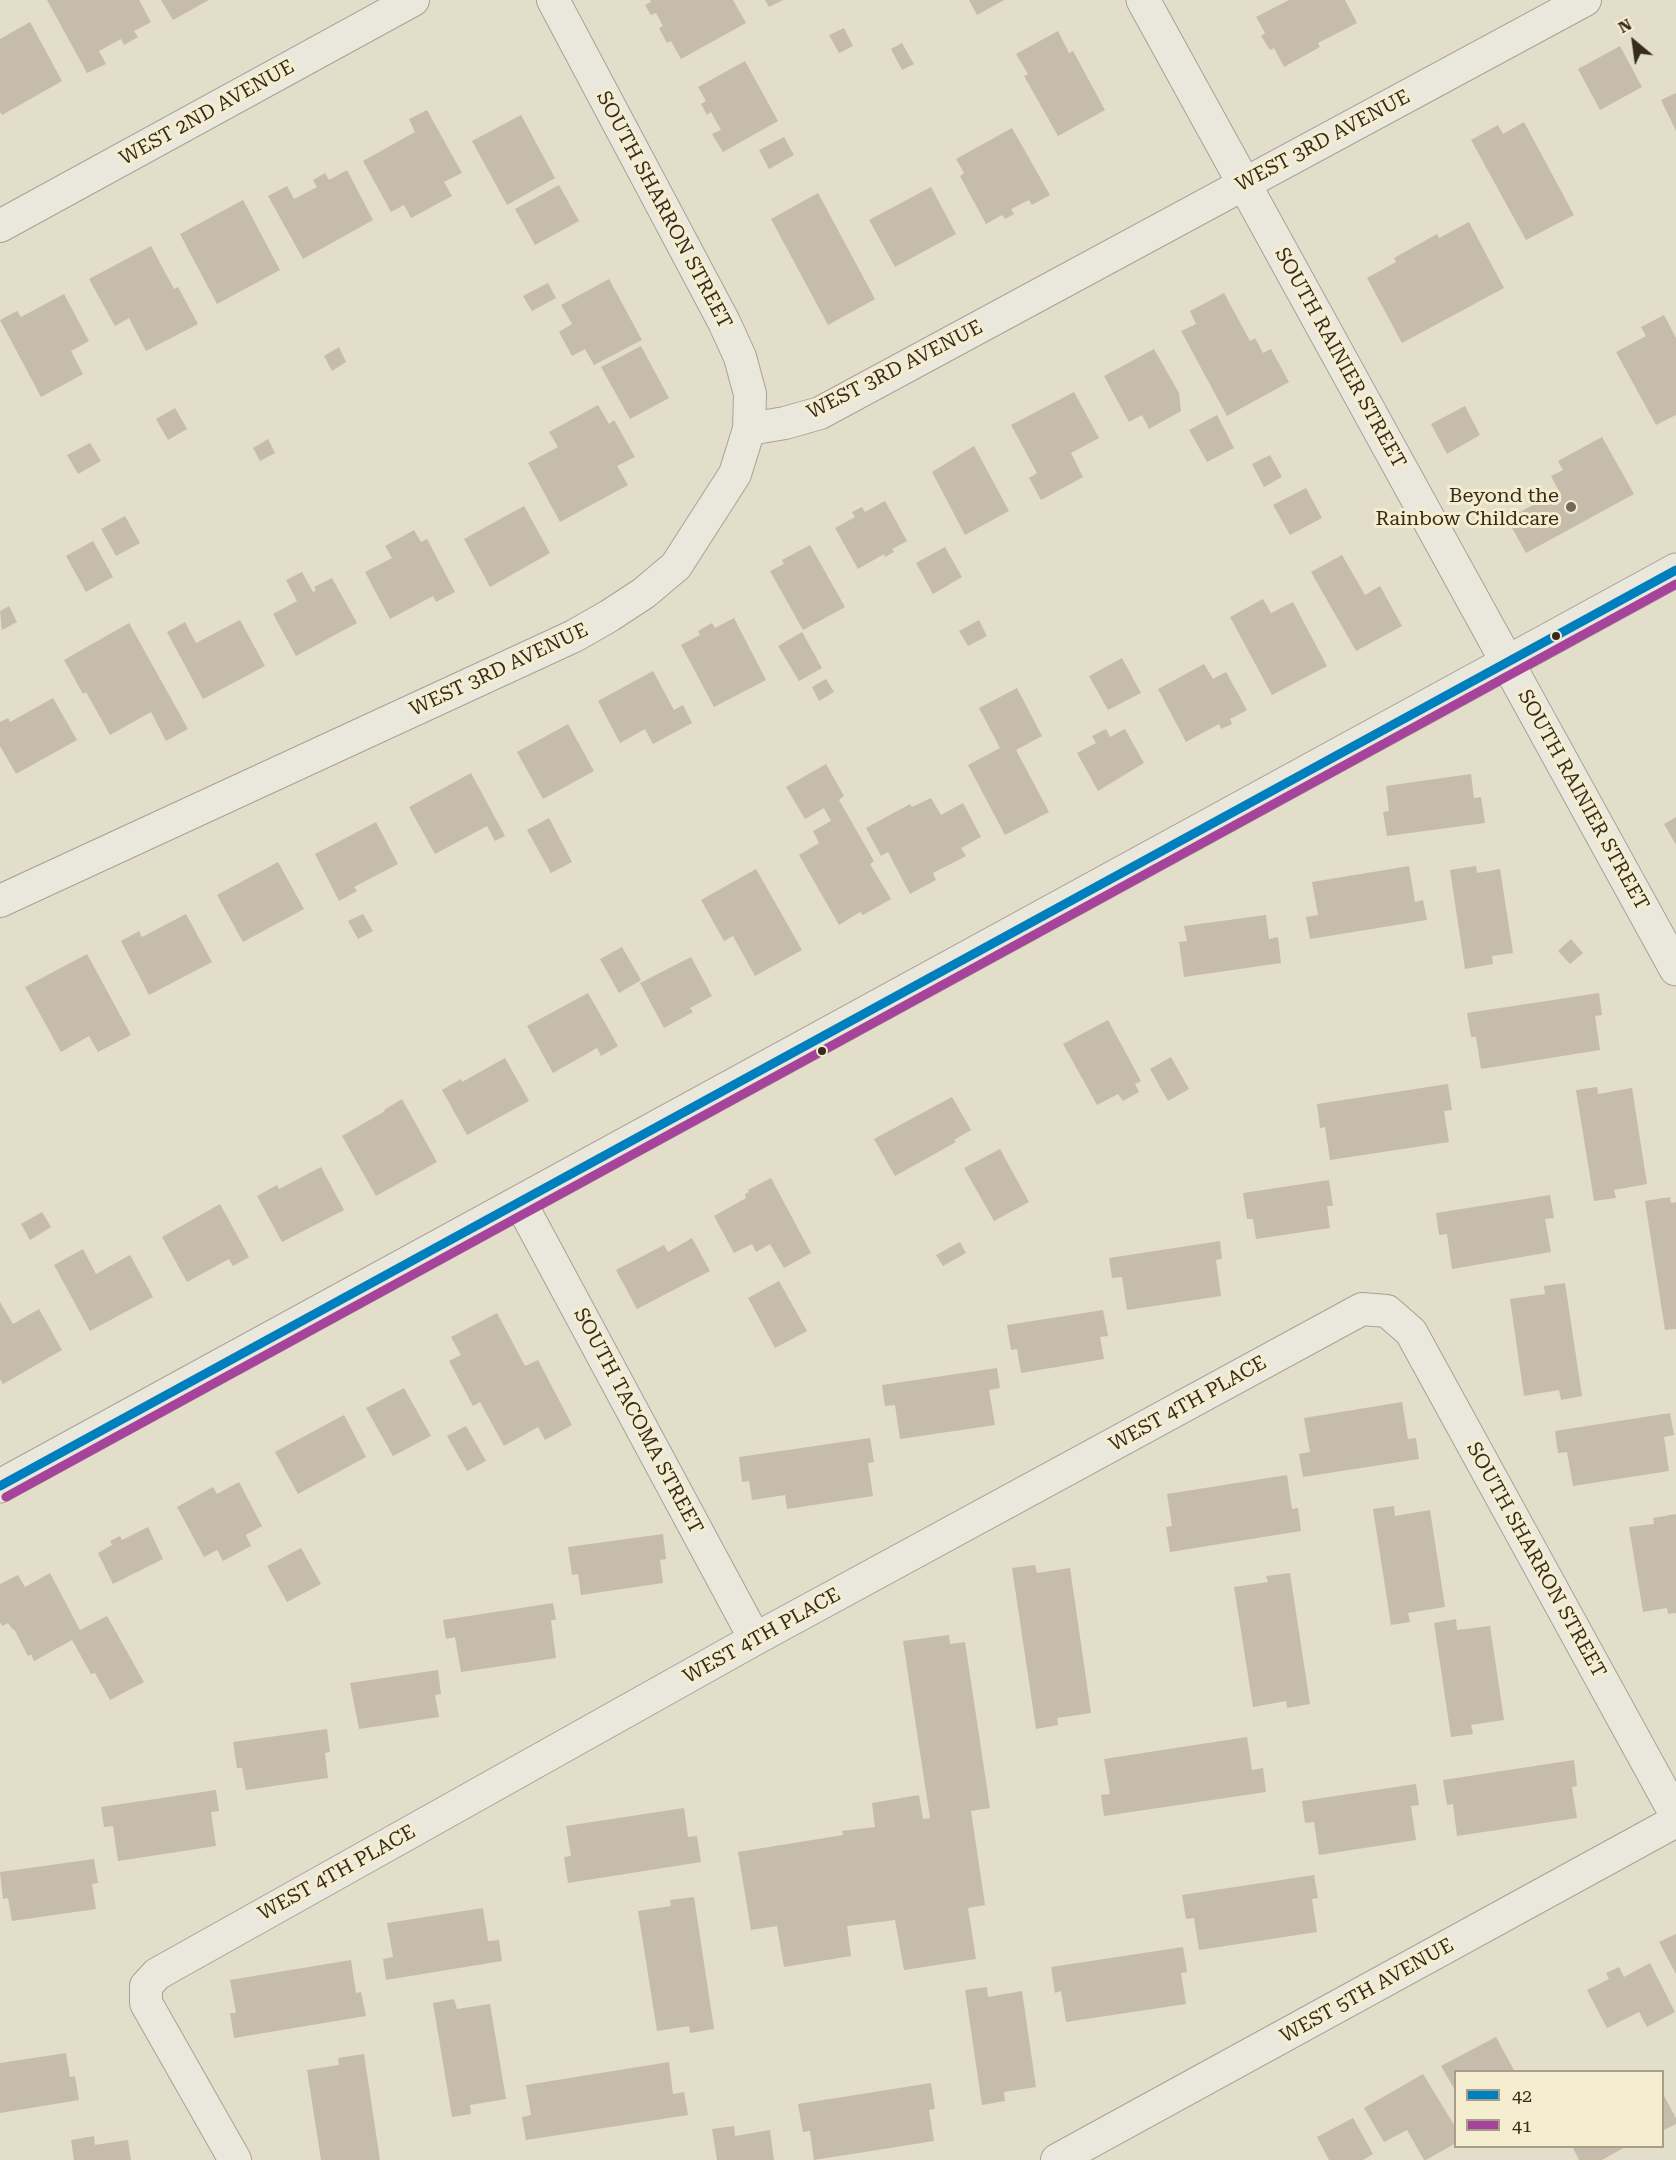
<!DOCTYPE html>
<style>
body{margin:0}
#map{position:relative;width:1676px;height:2160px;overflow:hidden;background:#e2deca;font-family:"Roboto Serif",serif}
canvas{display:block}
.legend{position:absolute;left:1454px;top:2070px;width:210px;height:78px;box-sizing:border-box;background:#f5edd0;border:2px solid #a99f88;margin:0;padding:8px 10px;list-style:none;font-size:18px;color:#362b1d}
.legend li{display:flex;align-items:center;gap:12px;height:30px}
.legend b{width:30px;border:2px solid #a99f88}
.north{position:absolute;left:1604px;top:12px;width:60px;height:60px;-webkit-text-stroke:4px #f5edd0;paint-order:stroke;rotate:331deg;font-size:16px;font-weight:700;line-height:24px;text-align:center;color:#362b1d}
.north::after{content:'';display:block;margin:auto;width:21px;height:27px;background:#362b1d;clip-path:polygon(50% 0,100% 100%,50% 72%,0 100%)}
</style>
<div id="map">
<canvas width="1676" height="2160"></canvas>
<ul class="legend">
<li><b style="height:8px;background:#007fbe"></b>42</li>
<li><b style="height:8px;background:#a5449a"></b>41</li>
</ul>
<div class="north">N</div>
</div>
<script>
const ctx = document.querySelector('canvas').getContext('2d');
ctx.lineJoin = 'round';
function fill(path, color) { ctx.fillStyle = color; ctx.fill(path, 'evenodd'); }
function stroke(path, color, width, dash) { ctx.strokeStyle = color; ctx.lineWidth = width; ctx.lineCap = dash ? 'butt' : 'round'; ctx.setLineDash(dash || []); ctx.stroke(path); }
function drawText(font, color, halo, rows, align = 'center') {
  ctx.font = font + ' "Roboto Serif",serif'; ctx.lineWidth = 6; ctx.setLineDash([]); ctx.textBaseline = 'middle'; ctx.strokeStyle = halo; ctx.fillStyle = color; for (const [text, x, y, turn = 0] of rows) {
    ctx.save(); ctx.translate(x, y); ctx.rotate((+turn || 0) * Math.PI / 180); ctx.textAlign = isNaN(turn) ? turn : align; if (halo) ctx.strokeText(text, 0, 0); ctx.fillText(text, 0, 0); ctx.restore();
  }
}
const building = new Path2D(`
 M47,0h92l12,22 -17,9 4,6 -14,8 -3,-6 -22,12 7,13 -19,9z
 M161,0h48l-36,20z
 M650,0h83l13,23 -65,36 -10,-18 -4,2 -8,-15 4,-2 -7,-13 -5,2 -6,-10 6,-3z
 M765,0h18l-14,7z
 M969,0h35l-27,15z
 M1289,0h56l12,23 -39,20 2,4 -36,20 -10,-19 -4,2 -9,-14 4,-3 -9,-16z
 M30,22l32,59 -60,34 -2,-3v-73z
 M844,28l9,18 -14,7 -10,-18z
 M1058,31l11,22 4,-2 32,59 -47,26 -34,-60 4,-2 -12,-20z
 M902,43l12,21 -12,6 -11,-21z
 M1620,46l22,41 -42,23 -22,-41z
 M745,61l33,60 -55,31 -11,-18 9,-4 -10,-18 -4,3 -6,-11 5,-3 -8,-14z
 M1676,93v38l-15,-31z
 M427,110l35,63 -18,9 8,14 -41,22 -7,-13 -13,7 -28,-51 52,-29 -6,-13z
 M521,115l34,63 -48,27 -35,-64z
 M1524,122l50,93 -48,25 -55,-100 27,-15 5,9z
 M1012,128l38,67 -18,10 -3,-5 -18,9 3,5 -9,5 -3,-4 -16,9 -26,-48 4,-3 -8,-14z
 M784,137l10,18 -25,14 -10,-19z
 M347,170l26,50 -70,39 -35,-63 19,-10 7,13 23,-12 -4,-7 12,-7 4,7z
 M559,185l20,36 -44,24 -20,-36z
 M931,187l25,47 -61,33 -26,-47z
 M818,193l57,106 -47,26 -57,-106z
 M243,200l37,70 -63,34 -37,-70z
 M1469,222l35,66 -102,55 -35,-65 29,-16 -2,-4 43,-24 2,4z
 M151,246l23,43 4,-2 20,37 -52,27 -17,-33 -14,8 -26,-47z
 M609,279l33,61 -48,25 -9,-16 -13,7 -13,-24 13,-8 -11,-19z
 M548,283l8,15 -24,13 -9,-15z
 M1224,293l26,48 5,-3 8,15 8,-4 18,33 -62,34 -46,-85 15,-7 -6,-13z
 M64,294l25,47 -18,10 12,23 -42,23 -41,-77 17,-9 4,6z
 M1664,315l12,23v77l-20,10 -40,-73 30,-16 -5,-9z
 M641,346l28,52 -39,21 -29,-52z
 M339,347l7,15 -14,9 -8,-15z
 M1154,349l25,44 2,18 -32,18 -7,-14 -13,7 -25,-46z
 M1074,392l25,46 -28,15 12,24 -42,23 -12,-22 8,-5 -26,-48z
 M598,405l11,19 5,-4 21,37 -18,9 11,19 -68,37 -32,-59 30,-16 -9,-15z
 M1465,406l15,29 -33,19 -16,-30z
 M175,408l12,21 -19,11 -12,-21z
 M1217,415l17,33 -27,14 -18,-32z
 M1602,437l32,57 -108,59 -19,-34 52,-28 -8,-15 12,-6 -5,-9z
 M268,439l7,14 -15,8 -7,-13z
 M90,443l11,18 -23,13 -11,-19z
 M974,446l35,65 -44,24 -33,-63z
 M1270,455l12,22 -18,10 -12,-23z
 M1306,488l16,30 -32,17 -17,-30z
 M885,501l22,40 -15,8 2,3 -9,5 -1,-3 -26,15 -23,-41 20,-11 -3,-5 10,-5 3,5z
 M524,506l26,47 -60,34 -26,-48z
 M125,516l15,27 -24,13 -15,-27z
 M414,530l7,12 6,-3 28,53 -19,10 -3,-6 -43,23 -25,-47 27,-14 -7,-12z
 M93,541l20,36 -27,15 -20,-36z
 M810,545l35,62 -42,23 -33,-59 14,-7 -2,-4z
 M945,547l17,30 -29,17 -17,-31z
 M1342,555l23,40 15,-9 22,40 -46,25 -45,-79z
 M302,572l11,20 3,-2 -2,-3 18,-9 25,45 -61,33 -23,-42 24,-13 -11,-21z
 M1263,599l8,14 22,-11 34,64 -55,29 -42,-78z
 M9,606l8,16 -15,8 -2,-19z
 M734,618l32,62 -52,27 -33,-62 19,-10 -2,-4 14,-8 3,5z
 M240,620l25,46 -62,33 -36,-67 18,-10 11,21z
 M979,620l8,16 -19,10 -9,-15z
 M129,623l59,106 -22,12 -15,-29 -41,23 -24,-43 -3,2 -19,-34z
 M802,632l20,36 -23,13 -21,-35z
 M1122,658l19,35 -33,17 -19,-34z
 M1204,664l9,15 13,-7 21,38 -17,9 2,5 -11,5 -2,-5 -33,18 -28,-53z
 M653,671l21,39 9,-5 9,18 -39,21 -8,-15 -25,14 -22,-42z
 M826,679l8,13 -15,9 -7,-14z
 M1017,688l25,48 -26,14 33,62 -44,23 -37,-70 32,-17 -21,-40z
 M53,698l24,42 -61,34 -16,-28v-24l8,-4 2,4z
 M568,724l26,47 -51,28 -26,-47z
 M1106,729l4,8 15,-8 19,34 -46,28 -21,-38 19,-10 -4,-7z
 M826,764l18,32 -5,4 35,61 -4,3 21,35 -28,16 -3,-3 -21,13 -40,-70 20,-12 -6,-12 18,-10 -7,-13 -19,11 -19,-32z
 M471,773l34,63 -10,5 -8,-15 -52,28 -26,-47z
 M1471,774l3,24 7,-1 4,26 -98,13 -4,-24 6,-1 -3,-25z
 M931,798l10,17 22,-12 18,34 -20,11 5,8 -33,17 3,7 -26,14 -22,-42 -7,4 -15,-28 44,-24 2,3z
 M1676,817v28l-12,-21z
 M549,818l23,44 -21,11 -24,-43z
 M376,822l22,42 -44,23 3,4 -18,10 -24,-47z
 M278,862l26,47 -61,33 -26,-47z
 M1409,866l6,36 8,-2 4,20 -117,19 -4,-22 12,-2 -6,-33z
 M1476,866l1,7 23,-4 13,84 -21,3 1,8 -28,5 -15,-99z
 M756,869l46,81 -47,26 -22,-40 -9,5 -23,-41z
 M186,914l26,48 -63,33 -28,-54 18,-10 3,6z
 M363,914l10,17 -15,8 -10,-18z
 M1266,915l3,24 9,-2 3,26 -97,14 -5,-35 8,-1 -3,-15z
 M1571,939l12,14 -13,11 -12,-13z
 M622,947l19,33 -22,13 -19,-34z
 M87,954l44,81 -33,17 -9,-16 -28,16 -36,-65z
 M691,957l21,39 -22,12 3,4 -29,16 -24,-45z
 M588,993l30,53 -17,10 -4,-8 -44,25 -26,-47z
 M1599,993l3,22 -7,1 5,34 -119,19 -5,-32h-5l-4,-24z
 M1108,1020l33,61 -6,3 4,8 -16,9 -5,-7 -21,11 -34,-61z
 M1171,1057l18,32 -21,12 -18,-32z
 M505,1058l24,43 -62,34 -25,-45 19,-11 1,3z
 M1448,1084l4,26 -8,1 5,31 -119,18 -5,-33 -5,1 -3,-24z
 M1597,1087l1,7 34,-6 15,96 -33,6 2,8 -22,3 -18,-111z
 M952,1097l19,33 -17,10 2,2 -61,34 -21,-37z
 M402,1099l35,63 -61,34 -34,-60 43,-25 -1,-1z
 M1000,1149l29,53 -35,19 -30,-53z
 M321,1167l23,43 -62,32 -25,-46 20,-11 2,4z
 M771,1178l40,75 -27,15 -14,-24 -14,8 -4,-8 -18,9 -20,-37 32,-18 -1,-4 4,-2 -1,-2z
 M1329,1180l4,26h-6l3,22 -74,11 -3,-20h-6l-4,-26z
 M1550,1195l4,23 -9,1 6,33 -99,17 -5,-35 -8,1 -3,-22z
 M1670,1197l1,6 5,-1v127l-11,1 -20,-129z
 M220,1204l29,53 -16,9 -4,-7 -42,23 -25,-45z
 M42,1212l9,15 -21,13 -9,-16z
 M692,1238l18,33 -73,38 -21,-39 48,-25 4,7z
 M1220,1241l2,18 -6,1 5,36 -94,14 -5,-33 -10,1 -3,-20z
 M960,1242l6,11 -23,13 -7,-11z
 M83,1249l13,25 34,-19 23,42 -63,34 -36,-66z
 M779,1281l28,50 -32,17 -27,-50z
 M1565,1283l17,113 -21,4 -2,-10 -35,6 -14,-97 35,-5 -1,-8z
 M0,1302l13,22 26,-15 23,41 -59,34 -3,-5z
 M1103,1310l5,26 -8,1 4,22 -83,14 -4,-24 -6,1 -4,-25z
 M497,1313l28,53 13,-6 34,65 -27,15 -7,-13 -34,19 -24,-44 -7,4 -24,-45 12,-6 -10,-18z
 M997,1368l3,20 -11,2 6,35 -95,14 -5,-34 -10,1 -3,-21z
 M404,1388l27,48 -38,20 -27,-48z
 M1402,1402l6,37 8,-1 3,21 -116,18 -4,-23 11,-2 -6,-34z
 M1670,1413l4,22 -10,2 5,34 -96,15 -6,-34 -9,1 -3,-22z
 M344,1415l22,42 -68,37 -23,-42z
 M466,1426l20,35 -19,10 -20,-35z
 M870,1438l4,24 -6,1 5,33 -86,13 -2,-14 -33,5 -3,-19 -7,1 -3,-25z
 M1287,1475l5,34 6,-1 3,23 -131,21 -4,-25 6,-1 -5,-32z
 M239,1482l23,44 -16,9 5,11 -28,15 -6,-11 -13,7 -27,-50 36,-20 4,7z
 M1394,1506l1,10 35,-6 15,97 -37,6 2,9 -19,3 -18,-116z
 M1676,1514v99l-8,1 -1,-6 -24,4 -14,-85 25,-3 -1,-6z
 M148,1527l15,32 -50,25 -15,-31 14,-8 -2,-4 10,-5 2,4z
 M663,1534l3,25 -6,1 3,23 -82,12 -3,-21 -6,1 -4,-28z
 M301,1548l20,36 -34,18 -20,-36z
 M1035,1565l2,8 33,-5 21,145 -34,5 1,7 -22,4 -24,-161z
 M50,1573l30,57 27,-14 37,66 -34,18 -15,-27 -4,1 -19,-34 -38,21 -3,-7 -3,2 -14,-27 -1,1 -5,-7 -6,3 -2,-4v-38l18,-9 7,12z
 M1290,1573l20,131 -23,4 -1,-7 -33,6 -19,-120 34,-5 -2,-6z
 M553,1603l3,17h-5l5,38 -95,14 -6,-35 -9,2 -3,-19z
 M1456,1619l1,11 33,-4 14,94 -33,5 2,9 -22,3 -17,-114z
 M949,1635l1,9 15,-2 25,166 -19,3 14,94 -17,3 8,51 -72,11 -9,-50 -48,6 4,30 -67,11 -7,-41 -26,4 -13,-78 105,-17 -1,-4 33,-4 -3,-24 47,-8 4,24 7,-1 -27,-177z
 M438,1670l3,24 -6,1 4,22 -80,12 -9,-46z
 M327,1729l3,23 -5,1 3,25 -82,12 -4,-22h-5l-4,-26z
 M1247,1737l5,33 11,-2 3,24 -162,24 -3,-21 9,-1 -6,-35z
 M1574,1760l3,26 -5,1 5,31 -120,18 -4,-32 -6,1 -4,-25z
 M1416,1784l3,21 -8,1 5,34 -97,15 -5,-33 -9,1 -3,-22z
 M216,1790l3,21 -8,1 5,34 -98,15 -5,-35 -9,1 -3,-20z
 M684,1808l4,29 9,-1 4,26 -133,21 -4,-26 7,-1 -5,-30z
 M94,1859l4,24 -6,1 4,25 -84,12 -4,-23 -5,1 -3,-27z
 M1314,1875l4,23 -6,1 5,33 -118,18 -5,-32 -8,1 -4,-24z
 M694,1897l20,132 -24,4 -1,-7 -32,5 -19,-120 33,-5 -1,-6z
 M483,1908l5,33 11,-1 3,21 -116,19 -3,-21 10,-2 -6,-34z
 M1676,1934v40l-17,-32z
 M1183,1947l4,25 -6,1 5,31 -120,18 -5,-31 -6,2 -4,-26z
 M351,1960l5,33 5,-1 5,24 -132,22 -4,-25h6l-6,-33z
 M1650,1963l25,49 -28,15 -8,-15 -32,16 -20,-38 22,-11 -3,-6 13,-6 5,10z
 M987,1987l1,10 34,-6 14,96 -32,5 1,9 -23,4 -17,-115z
 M454,1999l3,10 33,-5 16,95 -36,6 1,9 -19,3 -19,-114z
 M1496,2037l19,35h-59v20l-15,-26z
 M66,2053l4,24 5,-1 4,24 -79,13v-50z
 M364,2054l16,106h-59l-14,-90 32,-5 -1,-7z
 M669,2062l4,32 11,-2 4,23 -162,25 -4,-23 9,-2 -5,-30z
 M1423,2074l33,54v15l-30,17h-2l-17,-30 -23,12 -20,-34z
 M931,2083l4,26 -6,1 5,31 -120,19 -4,-29 -7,1 -5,-28z
 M1664,2096l12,22v6l-14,7v-34z
 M1353,2118l20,36 -10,6h-34l-12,-23z
 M734,2126l1,10 35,-6 4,30h-57l-5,-31z
 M94,2136l1,9 33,-5 3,20h-57l-3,-20z
 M1572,2146h55l-25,14h-23z`);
const minor = new Path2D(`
 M553,0l171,322 16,35 10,37 -1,35
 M0,226l413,-226
 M0,901l574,-265 35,-20 35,-23 32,-27 59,-92 14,-45 36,-6 35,-10 765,-413
 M520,1202l235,437
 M235,2160l-89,-157v-17l11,-12 598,-335 607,-330 25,2 24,21 265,483
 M1057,2160l619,-339`);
const tertiary = new Path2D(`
 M1143,0l533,969
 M0,1486l1676,-916`);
const bus1 = new Path2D(`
 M0,1486l1676,-916`);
const bus2 = new Path2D(`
 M6,1497l1670,-913`);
const markers = [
 [1571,507,6,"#726a5a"],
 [1556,636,5,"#362b1d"],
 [822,1051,5,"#362b1d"]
];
const streetNames = [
 ["WEST 2ND AVENUE",207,113,-29],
 ["WEST 3RD AVENUE",1323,141,-28],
 ["SOUTH SHARRON STREET",664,210,62],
 ["SOUTH RAINIER STREET",1340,358,61],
 ["WEST 3RD AVENUE",895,370,-27],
 ["WEST 3RD AVENUE",499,670,-25],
 ["SOUTH RAINIER STREET",1583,800,61],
 ["WEST 4TH PLACE",1188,1404,-29],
 ["SOUTH TACOMA STREET",638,1421,62],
 ["SOUTH SHARRON STREET",1536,1560,61],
 ["WEST 4TH PLACE",762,1636,-29],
 ["WEST 4TH PLACE",337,1873,-29],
 ["WEST 5TH AVENUE",1367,1991,-29]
];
const poiNames = [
 ["Beyond the",1559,496],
 ["Rainbow Childcare",1559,519]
];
fill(building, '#c6bcab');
stroke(minor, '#a7a294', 34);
stroke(tertiary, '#a7a294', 35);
stroke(minor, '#eae8dc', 32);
stroke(tertiary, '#eae8dc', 33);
stroke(bus1, '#007fbe', 9);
stroke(bus2, '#a5449a', 9);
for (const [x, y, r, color] of markers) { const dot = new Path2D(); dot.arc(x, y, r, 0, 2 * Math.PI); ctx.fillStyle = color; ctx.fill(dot); stroke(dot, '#f5edd0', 2); }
drawText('20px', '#362b1d', '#f5edd0', streetNames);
drawText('20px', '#362b1d', '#f5edd0', poiNames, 'right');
</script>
